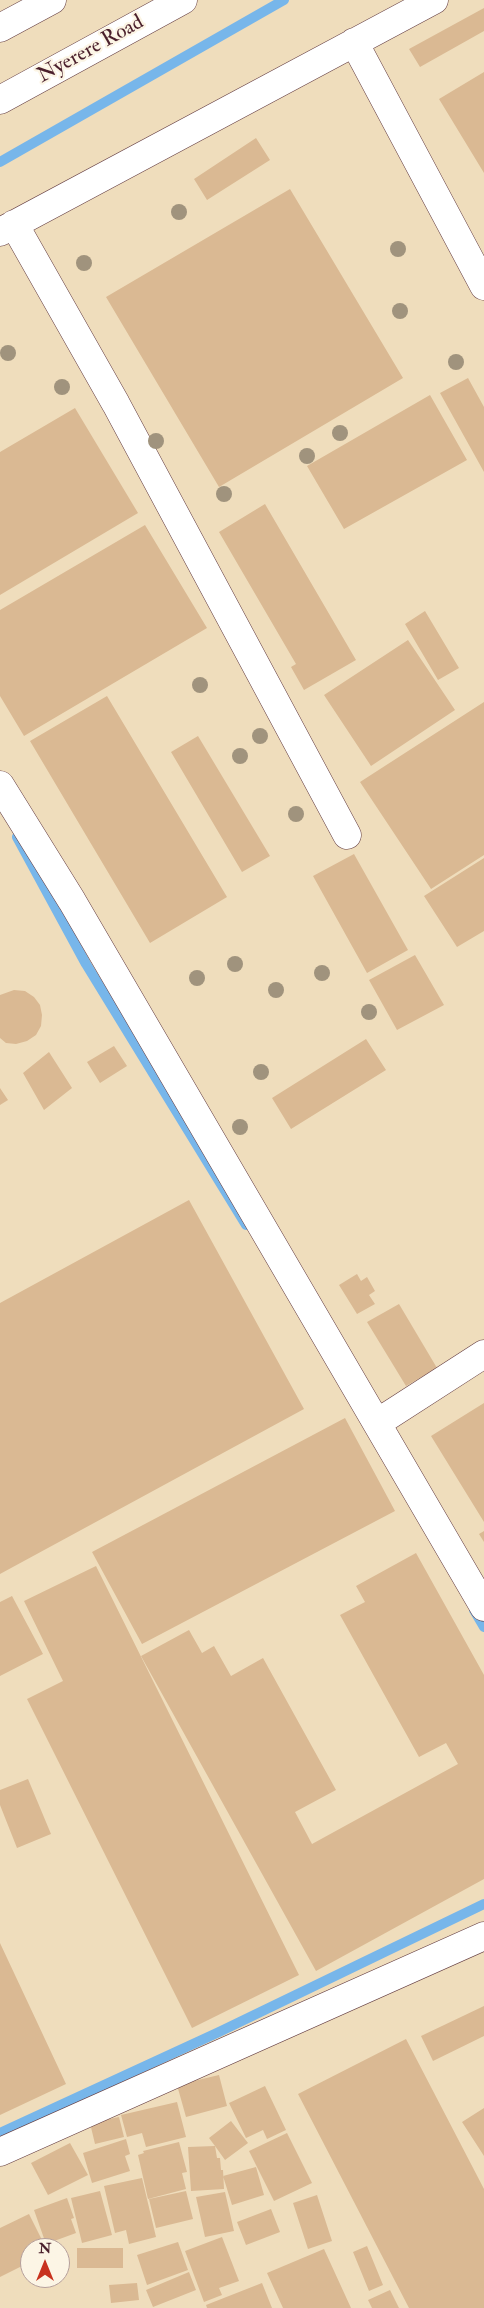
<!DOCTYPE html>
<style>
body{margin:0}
#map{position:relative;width:484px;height:2308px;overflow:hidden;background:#efddbc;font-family:"IM FELL Double Pica",serif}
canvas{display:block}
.north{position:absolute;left:20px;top:2238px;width:50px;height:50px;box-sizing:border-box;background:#fcf5e5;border:1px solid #b59f9b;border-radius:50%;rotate:0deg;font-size:14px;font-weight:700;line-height:20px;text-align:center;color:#4a1f2b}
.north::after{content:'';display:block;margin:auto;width:18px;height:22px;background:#c8321e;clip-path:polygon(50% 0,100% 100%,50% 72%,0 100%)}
</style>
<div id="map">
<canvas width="484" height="2308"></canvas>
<div class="north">N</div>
</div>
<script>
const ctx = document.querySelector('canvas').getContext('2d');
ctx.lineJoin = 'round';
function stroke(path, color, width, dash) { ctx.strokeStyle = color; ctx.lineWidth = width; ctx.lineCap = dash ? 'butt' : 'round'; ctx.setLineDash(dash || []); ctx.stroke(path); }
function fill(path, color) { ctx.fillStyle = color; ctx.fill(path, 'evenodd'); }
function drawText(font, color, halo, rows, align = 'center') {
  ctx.font = font + ' "IM FELL Double Pica",serif'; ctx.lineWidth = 4.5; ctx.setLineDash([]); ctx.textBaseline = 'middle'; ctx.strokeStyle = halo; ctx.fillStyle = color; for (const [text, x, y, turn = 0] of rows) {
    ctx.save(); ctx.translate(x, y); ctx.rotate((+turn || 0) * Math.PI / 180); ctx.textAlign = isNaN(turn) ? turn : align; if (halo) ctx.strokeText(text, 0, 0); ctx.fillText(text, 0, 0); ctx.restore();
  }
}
const stream = new Path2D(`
 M0,162l284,-162
 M17,837l69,127 160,261
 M474,1610l10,17
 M0,2133l219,-101 265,-128`);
const building = new Path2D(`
 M484,8v23l-64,36 -11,-18z
 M484,72v101l-45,-74z
 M256,138l14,22 -63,40 -13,-21z
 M290,189l113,189 -184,109 -113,-190z
 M468,378l16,29v65l-44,-79z
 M430,395l37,65 -123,69 -37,-63z
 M75,408l63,105 -138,82v-143z
 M265,504l91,156 -52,30 -13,-23 5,-3 -77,-132z
 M145,525l62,103 -183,108 -24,-40v-86z
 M425,611l34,57 -21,12 -33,-56z
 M408,640l47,70 -84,56 -47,-71z
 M107,696l120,201 -77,46 -120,-202z
 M484,702v153l-53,34 -71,-107z
 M198,736l72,120 -28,16 -71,-120z
 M354,854l54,96 -41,23 -54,-97z
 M484,858v73l-27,16 -33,-51z
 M415,955l29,50 -47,25 -28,-50z
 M14,990l11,1 9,6 6,8 2,10 -1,11 -5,9 -9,6 -11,3 -10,-1 -6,-5v-43z
 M366,1039l20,31 -95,59 -19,-31z
 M114,1046l13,20 -27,17 -13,-21z
 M49,1052l23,36 -28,22 -21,-37z
 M0,1088l8,12 -8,5z
 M189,1200l115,209 -304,165v-271z
 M357,1274l4,7 6,-4 8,14 -6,4 6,9 -18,10 -18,-29z
 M399,1304l38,64 -31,18 -39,-64z
 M484,1403v119l-53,-86z
 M345,1418l50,93 -253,133 -50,-92z
 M484,1531v11l-5,-8z
 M416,1553l68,122v204l-168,92 -175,-315 48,-26 13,23 12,-7 17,30 32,-18 73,132 -41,22 17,32 146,-80 -12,-21 -27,14 -79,-142 25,-13 -9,-16z
 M96,1566l203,409 -107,53 -165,-329 36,-18 -39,-80z
 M12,1596l31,58 -43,22v-74z
 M28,1779l23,55 -34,14 -17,-43v-15z
 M0,1943l66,141 -66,31z
 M484,2006v30l-51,25 -12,-25z
 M406,2039l78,150v119h-75l-111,-214z
 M219,2075l8,31 -41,11 -9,-32z
 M265,2086l21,44 -19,9 -4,-9 -17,8 -17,-35z
 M177,2102l9,35 -40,10 -4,-14 -15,4 -6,-22z
 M484,2108v48l-22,-34z
 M119,2117l5,20 -29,7 -5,-21z
 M231,2121l17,22 -23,17 -10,-14 2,12h3l1,12h2l1,19 -33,2 -3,-44 27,-1 -6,-8z
 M287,2133l25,50 -38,18 -25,-50z
 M126,2139l4,15 -5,2 5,15 -38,12 -9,-30z
 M179,2142l8,30 -5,1 4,16 -38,10 -10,-44 6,-2 -1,-2z
 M70,2143l18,32 -40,20 -17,-32z
 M256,2167l8,28 -32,10 -9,-29z
 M142,2178l14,59 -27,7 -3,-14 -11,3 -11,-47z
 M100,2191l12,44 -30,8 -11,-45z
 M186,2191l7,28 -37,9 -7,-29z
 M225,2192l9,39 -29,6 -9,-40z
 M317,2195l15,46 -24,8 -15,-46z
 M67,2198l7,20 -3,1 5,14 -30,11 -12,-34z
 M271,2209l9,23 -34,13 -9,-23z
 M29,2214l17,34h-16v14l-30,15v-49z
 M222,2237l17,44 -20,7 3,7 -18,7 -19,-51z
 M178,2242l10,28 -41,15 -10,-30z
 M367,2246l16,39 -14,6 -16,-39z
 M77,2248h46v20h-46z
 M324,2249l27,59h-68l-16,-35z
 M189,2272l7,18 -43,17 -7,-17z
 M137,2283l2,17 -28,3 -2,-18z
 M262,2283l10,25h-65l-1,-3z
 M390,2290l9,18h-27l-4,-8z`);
const minor = new Path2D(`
 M354,42l130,244
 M14,224l102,180 231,431
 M0,232l434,-232
 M0,785l72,116 412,706
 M377,1423l107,-69
 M0,2152l484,-216`);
const highway = new Path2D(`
 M0,28l52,-28
 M0,100l183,-100`);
const trees = [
 [179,212],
 [398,249],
 [84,263],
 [400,311],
 [8,353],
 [456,362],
 [62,387],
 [340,433],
 [156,441],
 [307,456],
 [224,494],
 [200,685],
 [260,736],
 [240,756],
 [296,814],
 [235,964],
 [322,973],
 [197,978],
 [276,990],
 [369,1012],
 [261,1072],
 [240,1127]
];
const streetNames = [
 ["Nyerere Road",91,50,-29]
];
stroke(stream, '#77b6ea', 10);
fill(building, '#dab993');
stroke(minor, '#633c41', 29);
stroke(highway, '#633c41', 29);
stroke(minor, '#fff', 28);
stroke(highway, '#fff', 28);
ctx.fillStyle = '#a0937d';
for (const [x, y] of trees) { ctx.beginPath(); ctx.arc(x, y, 8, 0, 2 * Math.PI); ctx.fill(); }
drawText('21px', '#4a1f2b', '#fcf5e5', streetNames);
</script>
